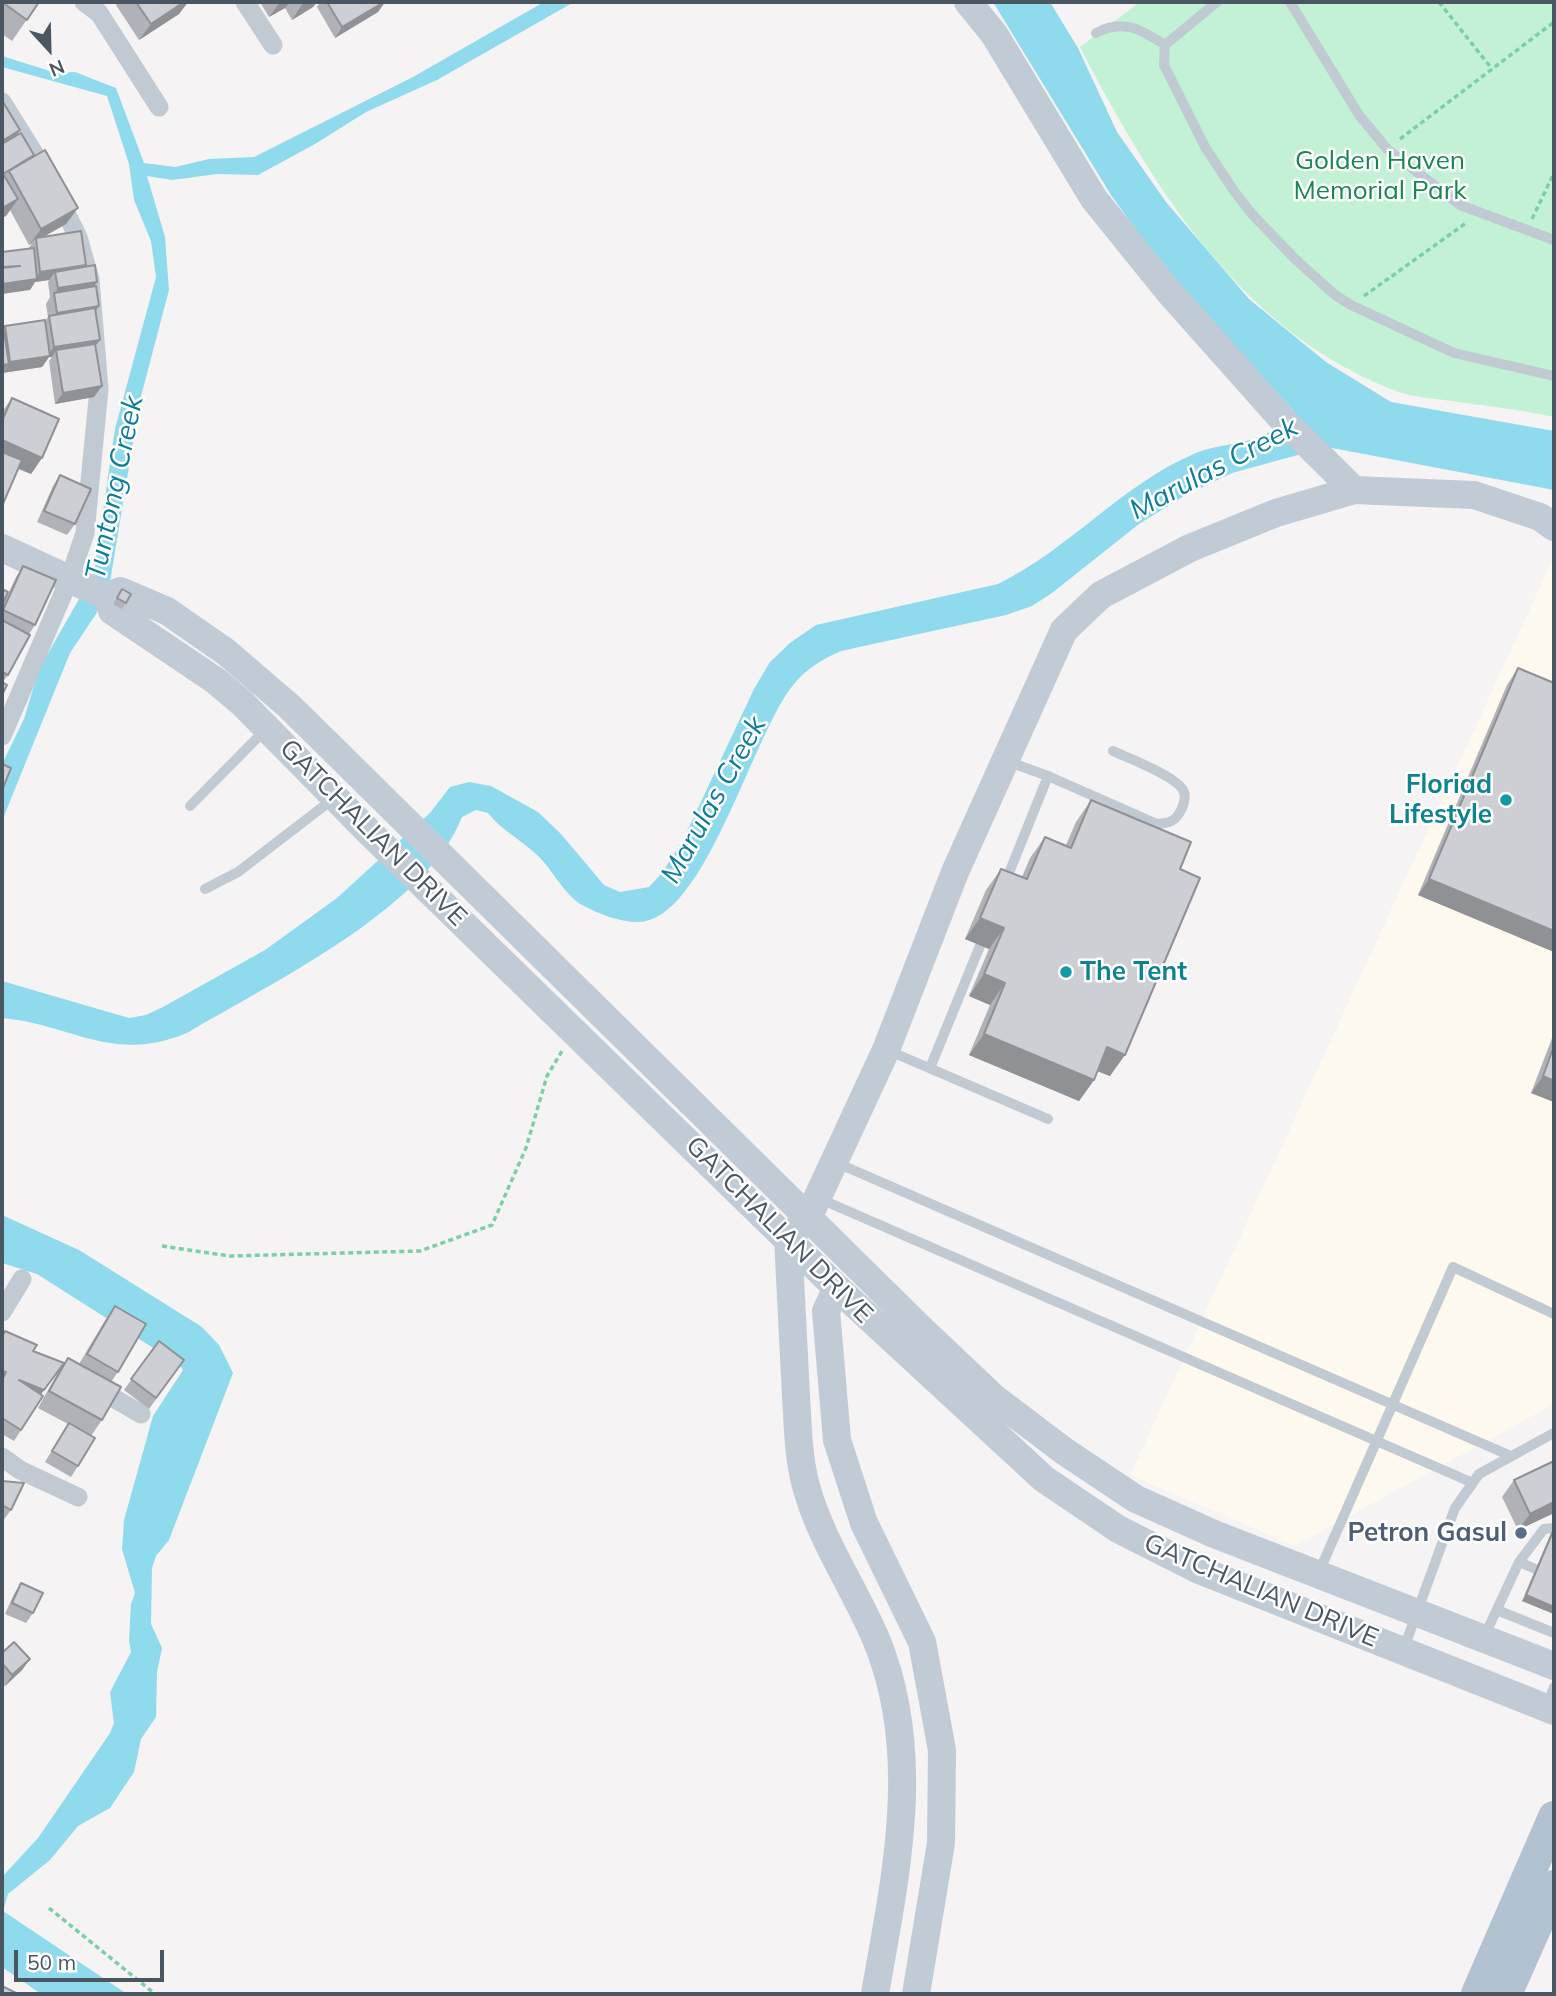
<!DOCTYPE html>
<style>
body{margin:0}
#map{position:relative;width:1556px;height:1996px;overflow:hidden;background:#f5f3f3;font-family:Mulish,sans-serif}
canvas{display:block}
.frame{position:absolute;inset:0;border:4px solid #4a5661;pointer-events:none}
.north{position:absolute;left:14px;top:14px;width:70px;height:70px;-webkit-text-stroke:5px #fff;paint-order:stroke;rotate:158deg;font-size:19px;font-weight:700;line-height:28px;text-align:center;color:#4a5661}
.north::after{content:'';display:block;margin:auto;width:24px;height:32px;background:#4a5661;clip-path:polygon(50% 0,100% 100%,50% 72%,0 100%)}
.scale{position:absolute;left:14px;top:1950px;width:150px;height:32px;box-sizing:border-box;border:4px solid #4a5661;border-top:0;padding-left:9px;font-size:21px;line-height:24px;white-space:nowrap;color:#4a5661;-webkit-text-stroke:5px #fff;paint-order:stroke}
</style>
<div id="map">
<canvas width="1556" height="1996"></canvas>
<div class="frame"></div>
<div class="north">N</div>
<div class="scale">50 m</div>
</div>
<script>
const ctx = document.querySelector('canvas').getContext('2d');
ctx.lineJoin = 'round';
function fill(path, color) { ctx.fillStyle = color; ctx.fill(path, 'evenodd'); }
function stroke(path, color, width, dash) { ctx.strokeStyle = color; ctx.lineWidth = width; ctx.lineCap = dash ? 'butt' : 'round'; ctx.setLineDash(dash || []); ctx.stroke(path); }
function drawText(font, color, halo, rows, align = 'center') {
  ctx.font = font + ' Mulish,sans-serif'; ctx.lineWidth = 5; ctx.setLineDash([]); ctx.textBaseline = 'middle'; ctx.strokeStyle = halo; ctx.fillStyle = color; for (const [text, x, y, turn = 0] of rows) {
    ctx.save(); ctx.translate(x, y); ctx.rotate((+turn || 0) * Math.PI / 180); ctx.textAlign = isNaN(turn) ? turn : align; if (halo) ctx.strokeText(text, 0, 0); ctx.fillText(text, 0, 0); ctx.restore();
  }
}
const commercial = new Path2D(`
 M1553,559l1,845 -259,142 -165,-71z`);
const green = new Path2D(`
 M1140,2h414v415c-36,-8 -74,-12 -110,-17 -14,-2 -29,-3 -42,-7 -158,-56 -249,-205 -322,-346z`);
const water = new Path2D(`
 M544,2h30l-137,78 -71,32 -51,32 -57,31 -41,-1 -45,6 -25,-4 18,61 4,53 -29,110 -30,182 -14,32 -26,39 -68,168v-57l22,-45 15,-50 55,-96 21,-144 41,-152 -5,-36 -17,-41 -5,-36 -22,-68 -105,-29v-11l54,17 19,-1 41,16 28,75 31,4 34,-8 45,-2 159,-80z
 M993,2h57l28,46 39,84 49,70 83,97 77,63 65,40 163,29v59l-227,-43 -95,26 -48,23 -45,28 -87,69 -20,13 -26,9 -165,36c-18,8 -34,17 -47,33 -41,48 -89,238 -156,238 -19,0 -39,-8 -56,-17 -19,-11 -30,-37 -46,-51 -17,-16 -34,-23 -48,-41l-12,-3 -14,7c-36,92 -191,166 -275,216 -76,31 -112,-8 -185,-15v-37l127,37 17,-3 17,-8 102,-57 72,-52 93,-85 20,-26 19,-5 22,4 47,26 23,22 43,51 16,7 29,-5 13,-14 21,-33 71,-151 16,-27 20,-19 26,-18 182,-41c72,-35 124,-100 198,-131 24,-10 56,-8 78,-24 7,-5 13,-13 19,-19l-93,-100 -54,-66 -35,-49z
 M2,1215l77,35 123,77 17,18 14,28 -64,167 -13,16 -4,12 -1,56 11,24 -5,24 -1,45 -15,22 -7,33 -24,36 -32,18 -28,34 -42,34 -5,17 124,83h-86l-39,-27v-90l36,-39 72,-105 4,-10 -4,-31 21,-40 -2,-11 2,-37 4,-11 -13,-44 2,-29 29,-104 30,-46 -3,-5 -143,-91 -35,-11z`);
const path = new Path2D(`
 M1439,2l53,67
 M1400,139l154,-117
 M1532,219l22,-46
 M1364,296l102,-73
 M162,1246l68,10 190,-5 72,-26 34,-77 21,-72 15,-25
 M49,1908l106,86`);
const lane = new Path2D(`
 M1217,2l-52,43 -1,20 41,82 29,44 18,23 42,44 41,37 16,10 103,48 100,23
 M1290,2l69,113 28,34 73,56 94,35
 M1096,33c27,-15 46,-3 69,12
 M1048,776l109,48c14,-1 19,-3 25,-16 2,-5 4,-11 2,-16 -5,-15 -56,-34 -71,-41
 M190,806l76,-77
 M1005,883l43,-107 -39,-14
 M205,889l33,-17 95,-73
 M887,1050l161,69
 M930,1068l54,-132
 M837,1163l674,293
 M818,1198l655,285
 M1519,1562l35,15
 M1319,1572l134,-305 101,47
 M1497,1610l57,23
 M1485,1635l34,-73 25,-33 10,-1
 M1404,1648l51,-140 24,-34 75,-41
 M1547,1707l7,-20`);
const street = new Path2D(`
 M84,2l15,11 60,94
 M245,2l28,43
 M2,102l43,69 33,66 12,42 9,110 -14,144 -16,47 -67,156
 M2,1312l20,-33
 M93,1386l48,28
 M2,1457l18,13 58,27`);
const secondary = new Path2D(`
 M968,2l26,32 100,165 76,94 113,127 71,70
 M2,548l106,49 4,14 104,70 26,22 127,129 468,456 207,191 74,50 81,41 355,141
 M108,597l12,-6 47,20 59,41 64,55 629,620 75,71 70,53 72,48 78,35 340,132
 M837,1288l-11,23 11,129 27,83 58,119 20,108 -1,93 -25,151
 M875,1994c20,-116 49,-240 1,-355 -22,-52 -55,-98 -70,-153 -8,-29 -8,-60 -10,-90 -3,-53 -5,-106 -8,-158l20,-20 78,-168 69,-178 109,-242 37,-35 89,-47 86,-35 78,-23 120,5 66,22 14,10`);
const primary = new Path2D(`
 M1477,1994l77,-177
 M1506,1994l48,-108`);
const wall = new Path2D(`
 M2,2h37l-27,39 -10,-7z
 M118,2h70l-9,12 -40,26 -23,-35z
 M260,2h57l-4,5 -21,13 -7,-12 -16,9z
 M320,2h65l-7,10 -43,26 -18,-31z
 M2,103l15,32 17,20 -2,3 34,66 -21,12 40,31 9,19 1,25 5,29 -4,5 -2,52 -39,7 -6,-43 3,-4h-3l-7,10 -40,6v1v-43l3,-5 40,-5 3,-4 -2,-13 4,-7 -2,-15 1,-2 -14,2 -5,8 -2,-41 4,-5 -3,1 -19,-35 -4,6z
 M12,398l30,60 -11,16 -13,-5 -16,37v-94z
 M60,475l15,49 -8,11 -30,-13 16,-36z
 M23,566l12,59 -6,9 -21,41 -6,8v12v-88l14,-30z
 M122,589l4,14 -4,6 -9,-5z
 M1518,668l36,284 -136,-57 89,-210z
 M1091,800l89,69 -70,207 -13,-5 -3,9 -15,21 -110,-46 21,-50 -21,-9 20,-47 -24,-10 21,-49 15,-21 21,8 8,-19 15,-21 21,8 10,-23z
 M1554,1033v69l-23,-9z
 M115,1306l3,66 -7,10 -9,38 -11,16 -13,30 -7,11 -26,-15 23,-38 -30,-16 19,-34 -16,20 -20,36 -7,11 -12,-7v-99l3,-4 28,20 31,12 4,-5 11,6 25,-42z
 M159,1341l25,19 -35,49 -25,-19z
 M1554,1461v52l-36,17 -16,-33 12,-17z
 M2,1481l9,29 -8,11 -1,-1z
 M1554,1529v85l-32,-13 29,-68z
 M21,1583l12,30 -7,10 -21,-9 9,-20z
 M2,1653l28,6 -8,11 -17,16 -3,-3z`);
const shadedWall = new Path2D(`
 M184,2h4l-9,12 -40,26 12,-16z
 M280,2h10l-5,6 -16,9z
 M306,2h11l-4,5 -21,13 11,-17z
 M385,2l-7,10 -43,26 7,-11z
 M20,130l-7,11 -11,7v-7z
 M18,199l-12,17 -4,2v-10z
 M78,208l-12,16 -30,17v-3l-7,7 12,-16z
 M86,265l-7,11 -24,-4 -6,8 -14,2 -5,8 -28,4v-10l33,-5 5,-7z
 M97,282l-7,11 -36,1 4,-6z
 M99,306l-7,11 -43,6 8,-10z
 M100,340l-8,10h-36l-4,7h-3l-7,10 -40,6 8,-11 37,-6 7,-9z
 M9,364l-7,10v-9z
 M102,386l-8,11 -39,7 8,-11z
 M2,440l40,18 -11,16 -29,-13z
 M1429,879l125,52v21l-136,-57z
 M980,918l24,10 -15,21 -24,-10z
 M984,974l21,9 -15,22 -21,-9z
 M984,1034l110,46 -15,21 -110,-46z
 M1107,1047l18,8 -15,21 -18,-7z
 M1543,1076l11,5v21l-23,-9z
 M64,1363l-28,38 -17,-21z
 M1554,1502v11l-36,17 12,-16z
 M1526,1595l28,12v7l-32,-13z
 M30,1659l-8,11 -17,16 7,-11z`);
const building = new Path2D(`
 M2,2h37l-12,18z
 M136,2h48l-33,22z
 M327,2h57l-42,25z
 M3,102l17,28 -18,11v-38z
 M21,133l13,22 -31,19 -1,-2v-28z
 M45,150l33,58 -37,21 -32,-58z
 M2,172l16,27 -16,9z
 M81,231l5,34 -46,7 -4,-34z
 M34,248l3,31 -35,5v-16l18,-2 -18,1v-15z
 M95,265l2,17 -39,6 -3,-16z
 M96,286l3,20 -42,7 -3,-20z
 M95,308l5,32 -46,7 -5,-31z
 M45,320l5,36 -40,6 -5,-36z
 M4,332l5,32 -7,1v-32z
 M95,344l7,42 -39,7 -7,-43z
 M12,398l47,21 -17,39 -40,-18v-19z
 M2,452l20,8 -20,46z
 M60,475l31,14 -16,35 -31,-13z
 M23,566l33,14 -21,45 -32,-15z
 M2,589l6,3 -5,11 -1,-1z
 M122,589l9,5 -5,9 -9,-5z
 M2,620l28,15 -22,40 -6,-3z
 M1518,668l36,15v248l-125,-52z
 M2,682l5,3 -5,10z
 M2,764l9,4 -8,20 -1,-1z
 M1091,800l100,42 -11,27 20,9 -75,177 -18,-8 -13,33 -110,-46 21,-51 -21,-9 20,-46 -24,-10 21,-49 26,10 18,-42 26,11z
 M1554,1046v35l-11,-5z
 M115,1306l31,18 -28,48 -31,-18z
 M5,1331l32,14 -4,6 31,12 -20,27 -25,-10 24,16 -22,34 -19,-12v-38l4,-8 -4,-1v-34z
 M159,1341l25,19 -28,38 -25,-19z
 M68,1358l53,29 -19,33 -53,-29z
 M69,1423l26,15 -17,28 -26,-15z
 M1554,1461v41l-24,12 -16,-34z
 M2,1481l22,2 -13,27 -9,-5z
 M1554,1529v78l-28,-12z
 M21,1583l22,10 -10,20 -21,-10z
 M14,1642l16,17 -18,16 -10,-12v-10z
 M2,1986l16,8h-16z`);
const markers = [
 [1506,800,7,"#0f9aa8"],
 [1066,972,7,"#0f9aa8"],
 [1521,1533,7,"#5c6f8a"]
];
const parkNames = [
 ["Golden Haven",1380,161],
 ["Memorial Park",1380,191]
];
const cultureNames = [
 ["Floriad",1492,785],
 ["Lifestyle",1492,815],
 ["The Tent",1080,972,"left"]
];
const streetNames = [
 ["GATCHALIAN DRIVE",373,833,45],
 ["GATCHALIAN DRIVE",779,1230,45],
 ["GATCHALIAN DRIVE",1261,1591,23]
];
const serviceNames = [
 ["Petron Gasul",1507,1533]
];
const waterNames = [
 ["Marulas Creek",1214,469,-28],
 ["Tuntong Creek",115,488,-78],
 ["Marulas Creek",714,800,-61]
];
fill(commercial, '#fdf9ef');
fill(green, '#c3f1d5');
fill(water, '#90daee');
stroke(path, '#7ad0a6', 3.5, [5, 3.5]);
stroke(lane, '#c1cad2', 10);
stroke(street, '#c1cad2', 19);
stroke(secondary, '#c1cbd6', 28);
stroke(primary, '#b3c2d1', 32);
fill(wall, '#b0b2b7');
fill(shadedWall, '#909195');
fill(building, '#cdcfd5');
stroke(building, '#909195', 2);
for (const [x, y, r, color] of markers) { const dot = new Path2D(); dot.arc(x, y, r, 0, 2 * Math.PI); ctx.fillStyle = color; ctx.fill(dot); stroke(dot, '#fff', 2.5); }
drawText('26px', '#17864f', '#fff', parkNames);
drawText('bold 26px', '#0d838f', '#fff', cultureNames, 'right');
drawText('26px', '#4a5661', '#fff', streetNames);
drawText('bold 26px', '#4e5e75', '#fff', serviceNames, 'right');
drawText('italic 28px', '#0c7c9b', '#fff', waterNames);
</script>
